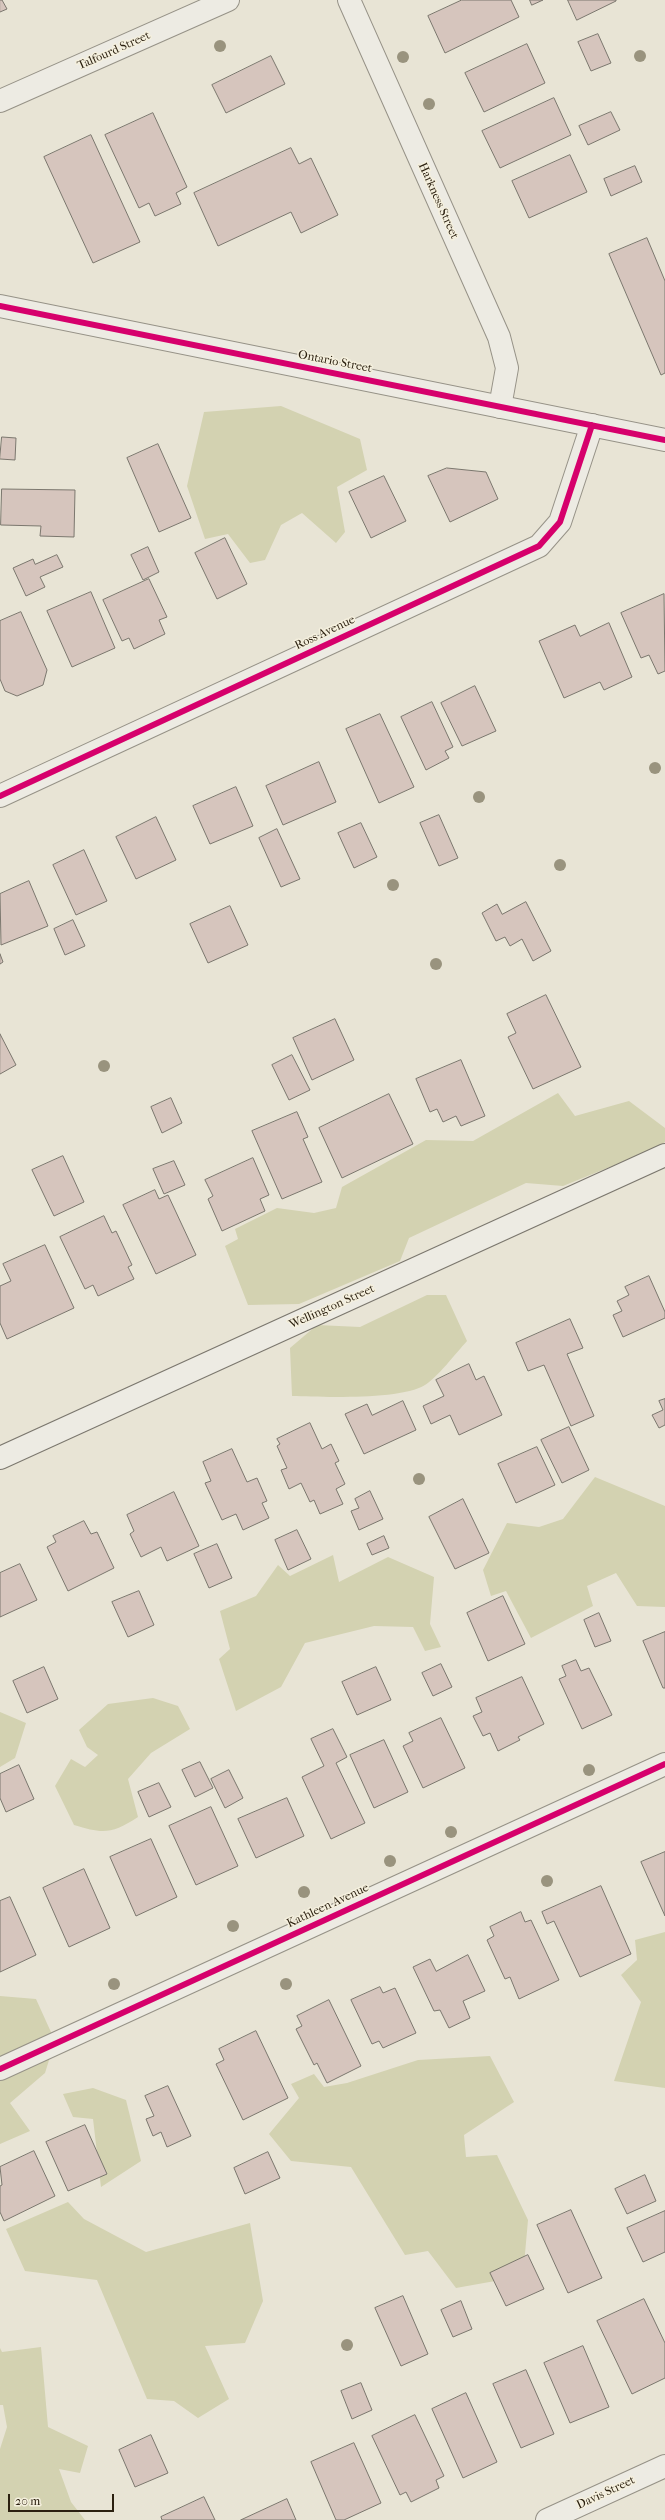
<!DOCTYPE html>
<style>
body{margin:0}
#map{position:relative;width:665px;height:2520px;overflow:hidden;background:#e8e4d5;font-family:"IM FELL French Canon",serif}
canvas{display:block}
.scale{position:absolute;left:8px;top:2494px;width:106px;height:18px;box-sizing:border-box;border:2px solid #2b2010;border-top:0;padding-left:5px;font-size:12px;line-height:14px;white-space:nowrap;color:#2b2010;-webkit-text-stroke:3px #f5f0de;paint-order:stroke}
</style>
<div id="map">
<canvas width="665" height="2520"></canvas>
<div class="scale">20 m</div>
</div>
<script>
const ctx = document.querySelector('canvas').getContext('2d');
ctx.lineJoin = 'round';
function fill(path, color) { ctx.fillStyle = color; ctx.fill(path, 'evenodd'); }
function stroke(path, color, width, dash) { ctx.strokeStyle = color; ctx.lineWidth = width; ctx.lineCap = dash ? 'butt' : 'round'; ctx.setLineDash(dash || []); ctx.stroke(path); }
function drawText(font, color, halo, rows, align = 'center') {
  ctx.font = font + ' "IM FELL French Canon",serif'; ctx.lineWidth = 3; ctx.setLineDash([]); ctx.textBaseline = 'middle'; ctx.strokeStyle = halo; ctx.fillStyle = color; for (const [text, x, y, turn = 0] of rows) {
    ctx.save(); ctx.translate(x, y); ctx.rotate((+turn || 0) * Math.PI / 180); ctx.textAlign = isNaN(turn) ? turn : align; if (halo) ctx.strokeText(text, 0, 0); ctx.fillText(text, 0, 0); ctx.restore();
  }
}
const green = new Path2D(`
 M281,406l79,33 7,31 -30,17 8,45 -9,11 -34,-30 -21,12 -16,35 -15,3 -22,-29 -23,5 -18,-53 17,-74z
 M558,1093l17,23 54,-15 36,27v14l-6,5 -96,39 -37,-3 -117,55 -9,23 -101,43 -51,1 -23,-59 13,-7 -3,-10 42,-21 37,5 22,-5 6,-21 84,-47 47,1z
 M427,1295h19l21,46c-11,12 -30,37 -42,44 -23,15 -103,12 -133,11l-2,-48 27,-23 43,2z
 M595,1477l70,29v101l-28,-1 -21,-33 -29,13 6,20 -62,32 -25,-47 -15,5 -8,-26 24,-47 32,4 24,-8z
 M333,1555l6,27 49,-25 46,20 -4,47 11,23 -16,4 -12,-24 -39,-1 -69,17 -24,44 -45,24 -17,-52 11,-10 -10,-38 36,-15 22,-31 12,11z
 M153,1698l25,8 12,23 -39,24 -23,26 10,38c-26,17 -35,17 -64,8l-19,-39 16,-27 14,8 13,-12 -11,-8 -8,-17 29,-26z
 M0,1712l26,11 -11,35 -15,9z
 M665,1932v156l-51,-7 27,-79 -20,-27 16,-15 -2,-20z
 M0,1996l36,3 19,42 -10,32 -35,30 20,28 -30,13z
 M490,2056l24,46 -50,33 2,22 31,-2 31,65 -5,56 -67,12 -28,-37 -23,4 -54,-88 -60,-6 -22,-27 30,-36 -8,-14 23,-10 10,13 23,-4 71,-23z
 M93,2088l33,12 15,61 -40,26 -8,-68 -20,-2 -10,-23z
 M68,2202l16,17 62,33 104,-29 13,78 -18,42 -40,3 24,53 -31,19 -24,-17 -27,-2 -50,-119 -72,-9 -19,-42z
 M41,2347l7,80 40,19 -8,27 -21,-4 12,33 14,18h-85v-71l7,-22 -4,-22h-3v-57l2,4z`);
const building = new Path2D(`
 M0,0h2l5,9 -7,3z
 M462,0h49l8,17 -74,36 -17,-37z
 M530,0h13l-11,5z
 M568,0h48v1l-39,19z
 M598,34l13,29 -20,8 -13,-29z
 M527,44l18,39 -61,29 -19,-39z
 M271,56l14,28 -59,29 -14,-28z
 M554,98l17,37 -71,33 -18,-37z
 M611,112l9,18 -32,15 -9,-19z
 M153,113l34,74 -11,6 5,11 -26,12 -6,-13 -10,5 -34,-73z
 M91,135l49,107 -47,21 -49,-106z
 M291,148l8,16 12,-6 27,57 -37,18 -10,-21 -73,34 -24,-53z
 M570,155l17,37 -58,26 -17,-37z
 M635,166l7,16 -31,14 -7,-17z
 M647,238l18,43v92l-4,2 -52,-121z
 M2,437l14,1 -1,22 -15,-1z
 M158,444l33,74 -32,14 -32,-74z
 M447,468l39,4 12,27 -48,23 -22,-46z
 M384,476l22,45 -35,17 -22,-46z
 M2,489l73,1 -1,47 -34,-1 1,-10 -40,-1z
 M225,538l22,46 -30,15 -22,-46z
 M148,547l11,25 -16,8 -12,-25z
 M57,555l6,12 -23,10 5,10 -19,9 -13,-28 20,-9 2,5z
 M149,579l18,38 -8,3 6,14 -31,15 -5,-11 -7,3 -19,-41z
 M91,592l24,56 -43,19 -25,-56z
 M664,594l1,77 -7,3 -9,-19 -8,3 -20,-45z
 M21,612l26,58 -4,15 -26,11 -12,-5 -5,-12v-58z
 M609,623l23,54 -28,13 -4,-8 -36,16 -25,-57 36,-16 5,11z
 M475,686l21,45 -34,15 -21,-43z
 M432,702l21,45 -8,4 4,7 -23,12 -25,-53z
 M380,714l34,73 -35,16 -33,-74z
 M319,762l17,40 -53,23 -17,-39z
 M236,787l17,39 -43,18 -17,-38z
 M439,815l19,43 -19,8 -19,-43z
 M156,817l20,43 -40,19 -20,-42z
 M361,823l16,34 -23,11 -16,-35z
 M277,829l23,50 -19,8 -22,-49z
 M84,850l23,51 -31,14 -23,-50z
 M29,881l19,45 -47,19 -1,-51z
 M526,902l25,49 -18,10 -11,-22 -12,7 -5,-9 -9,4 -14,-28 15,-9 5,10z
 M230,906l18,39 -40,18 -18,-39z
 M73,920l12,26 -20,9 -11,-26z
 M0,954l3,8 -3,2z
 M546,995l35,72 -48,22 -25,-52 8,-4 -9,-19z
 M335,1019l19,41 -42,20 -19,-42z
 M0,1034l16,31 -16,9z
 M292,1055l18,35 -21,10 -17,-35z
 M461,1060l24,56 -24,10 -5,-10 -13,6 -6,-13 -7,3 -14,-33z
 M389,1094l24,50 -71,34 -23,-50z
 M171,1098l11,25 -20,10 -11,-26z
 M297,1112l11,25 -5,2 19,43 -40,17 -30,-68z
 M63,1156l21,46 -30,14 -22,-46z
 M253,1158l16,37 -9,4 5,12 -43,20 -14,-32 5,-3 -8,-16z
 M174,1161l11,24 -21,9 -11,-25z
 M155,1190l4,9 9,-4 28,60 -40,19 -33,-69z
 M104,1216l8,17 4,-2 16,34 -4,2 6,12 -36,17 -5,-11 -8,4 -25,-52z
 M45,1245l29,63 -67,31 -7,-16v-37l11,-5 -8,-17z
 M649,1276l16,36v6l-42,19 -10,-22 9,-4 -5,-10 12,-6 -4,-8z
 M570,1319l13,29 -16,6 27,62 -23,10 -27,-61 -16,6 -12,-28z
 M469,1364l7,16 8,-4 18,39 -43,20 -9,-20 -19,9 -8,-18 21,-10 -8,-16z
 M665,1399v26l-6,3 -7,-13 11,-5 -4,-9z
 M403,1401l13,29 -52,24 -19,-40 22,-10 5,11z
 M310,1423l12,26 9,-5 8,17 -4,2 10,21 -9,5 7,15 -23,10 -6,-14 -4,2 -9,-19 -12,6 -8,-19 6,-2 -10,-22 3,-2 -3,-5z
 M569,1427l20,43 -27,13 -21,-43z
 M537,1447l18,38 -39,18 -18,-39z
 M232,1449l15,33 10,-4 10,23 -5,2 7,15 -26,12 -7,-16 -14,6 -17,-37 6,-2 -8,-19z
 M370,1491l13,28 -24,11 -8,-19 8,-3 -4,-9z
 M174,1492l25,54 -32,15 -6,-14 -20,10 -11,-23 4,-3 -7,-16z
 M463,1499l26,54 -34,16 -26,-52z
 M84,1521l7,13 6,-2 17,36 -46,23 -21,-44 9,-5 -3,-6z
 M297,1530l14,29 -23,11 -13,-30z
 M384,1536l5,12 -17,7 -5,-11z
 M217,1544l15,34 -23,10 -15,-34z
 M20,1564l17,36 -37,17v-44z
 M139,1591l15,34 -26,12 -16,-35z
 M503,1596l22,48 -37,17 -21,-48z
 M599,1613l12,28 -16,6 -11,-27z
 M665,1632v56h-2l-20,-47z
 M576,1660l5,11 8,-3 23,47 -30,14 -23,-50 7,-3 -4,-10z
 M441,1664l11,23 -19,9 -11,-23z
 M44,1667l14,32 -31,14 -14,-32z
 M376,1667l15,33 -34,15 -15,-33z
 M522,1677l22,47 -26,13 2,3 -22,11 -8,-18 -7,3 -10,-20 9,-4 -6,-14z
 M441,1718l24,50 -42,20 -20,-42 10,-5 -4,-8z
 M333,1729l14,28 -11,6 29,60 -34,16 -29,-62 22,-11 -13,-27z
 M384,1740l24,52 -34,16 -24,-53z
 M200,1762l13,26 -18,9 -13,-27z
 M19,1765l15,34 -28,13 -6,-14v-24z
 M229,1770l14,28 -18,10 -14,-29z
 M159,1783l12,24 -22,10 -11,-25z
 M287,1798l17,38 -48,22 -18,-39z
 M211,1807l27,59 -42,19 -27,-59z
 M151,1839l26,58 -41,19 -26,-59z
 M665,1852v64l-24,-54z
 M84,1869l26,59 -41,19 -26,-59z
 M601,1886l30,68 -51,23 -26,-56 -7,3 -5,-12z
 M10,1897l26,58 -36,17v-71z
 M521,1912l4,10 6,-2 28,60 -40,19 -9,-22 -5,2 -18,-39 7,-4 -4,-9z
 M468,1955l17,36 -22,10 7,17 -21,10 -9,-18 -6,1 -21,-44 17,-8 6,12z
 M380,1987l3,6 12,-5 21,45 -33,15 -4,-7 -7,3 -21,-44z
 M329,2000l32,66 -34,17 -10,-20 -3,2 -18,-36 6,-3 -5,-10z
 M256,2031l32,67 -45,22 -27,-56 8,-4 -5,-11z
 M168,2086l23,50 -24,11 -6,-15 -8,4 -7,-17 8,-3 -9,-20z
 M85,2125l22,49 -39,17 -22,-49z
 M34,2151l21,45 -51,25 -4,-9v-26l2,-1 -2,-18z
 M268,2152l12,26 -35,16 -11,-26z
 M645,2175l11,26 -29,13 -12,-25z
 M571,2210l31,68 -34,15 -31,-68z
 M665,2211v41l-22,10 -16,-34z
 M528,2255l16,34 -38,17 -16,-33z
 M403,2296l25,58 -27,12 -26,-58z
 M644,2299l21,44v35l-33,16 -35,-73z
 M461,2301l11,28 -19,8 -12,-27z
 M583,2346l26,61 -39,16 -26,-60z
 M526,2370l28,64 -33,14 -28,-64z
 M361,2383l11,27 -20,9 -11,-28z
 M466,2393l31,69 -34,16 -31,-69z
 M415,2415l29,61 -8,4 3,8 -28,14 -5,-10 -6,3 -28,-59z
 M151,2435l17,38 -33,14 -16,-37z
 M354,2443l27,60 -37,17h-8l-25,-58z
 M204,2497l11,23h-53l-1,-3z
 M287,2499l9,21h-55z`);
const minor = new Path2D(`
 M349,0l150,337 8,31 -7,39
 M0,101l228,-101
 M0,796l539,-250 21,-24 32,-97
 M0,2069l665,-305
 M547,2520l118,-54`);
const tertiary = new Path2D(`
 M0,306l665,134`);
const secondary = new Path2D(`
 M0,1458l665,-303`);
const cycleway = new Path2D(`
 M0,306l665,134
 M0,796l539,-250 21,-24 32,-97
 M0,2069l665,-305`);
const trees = [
 [220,46],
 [640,56],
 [403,57],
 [429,104],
 [655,768],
 [479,797],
 [560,865],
 [393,885],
 [436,964],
 [104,1066],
 [419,1479],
 [589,1770],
 [451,1832],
 [390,1861],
 [547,1881],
 [304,1892],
 [233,1926],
 [114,1984],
 [286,1984],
 [347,2345]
];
const streetNames = [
 ["Talfourd Street",114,51,-24],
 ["Harkness Street",438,201,66],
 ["Ontario Street",335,362,11],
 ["Ross Avenue",325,633,-25],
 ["Wellington Street",332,1307,-24],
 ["Kathleen Avenue",328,1906,-25],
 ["Davis Street",606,2493,-25]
];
fill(green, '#d3d2b1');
fill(building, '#d6c5bd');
stroke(building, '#7b776e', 1);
stroke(minor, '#969287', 24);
stroke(tertiary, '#969287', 24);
stroke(secondary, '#7b776e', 24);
stroke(minor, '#edebe3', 22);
stroke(tertiary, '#edebe3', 22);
stroke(secondary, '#edebe3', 22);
stroke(cycleway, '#d6006c', 6);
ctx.fillStyle = '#99937e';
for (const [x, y] of trees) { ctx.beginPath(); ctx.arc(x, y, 6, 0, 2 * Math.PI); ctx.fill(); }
drawText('12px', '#2b2010', '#f5f0de', streetNames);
</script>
